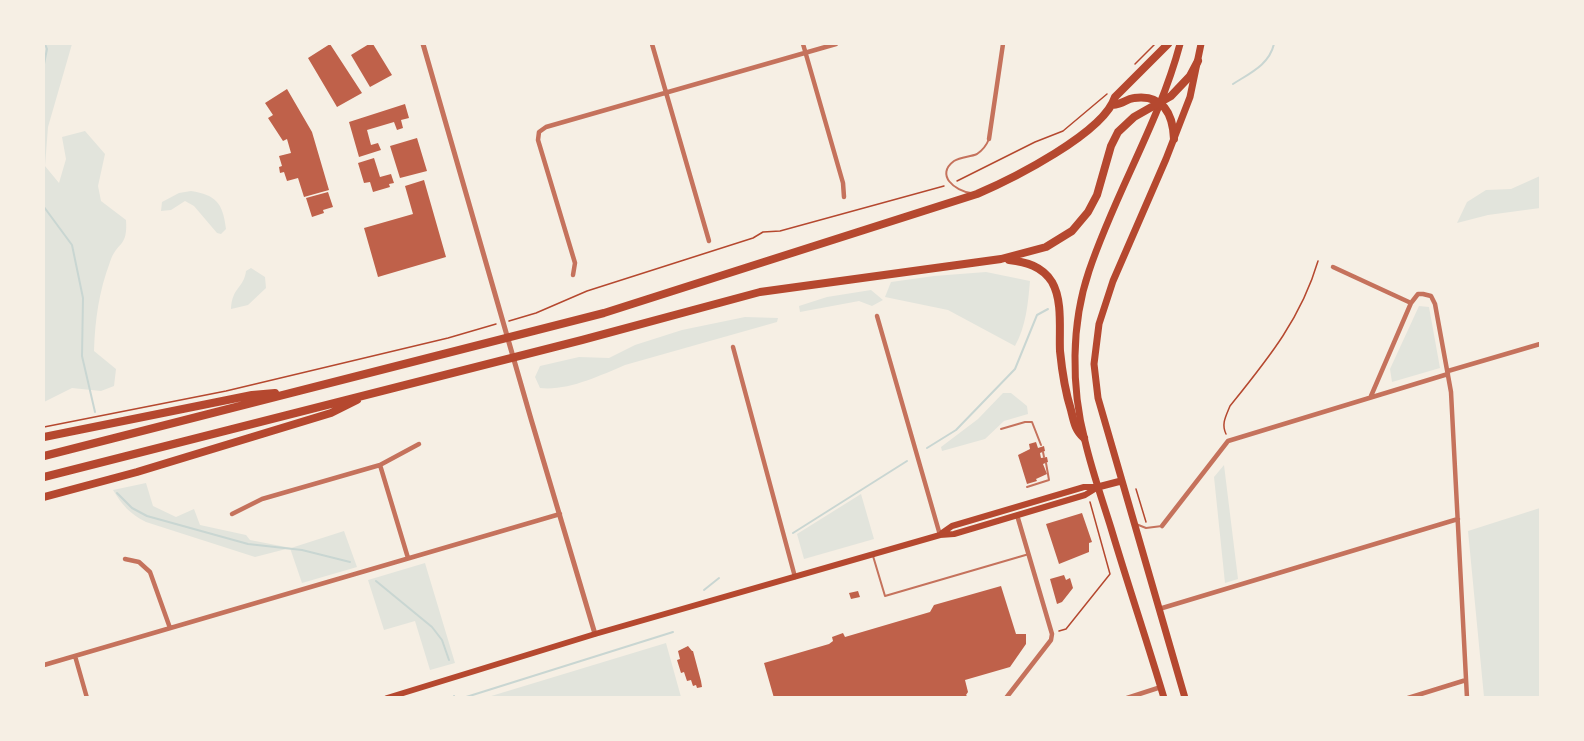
<!DOCTYPE html>
<style>
body{margin:0}
#map{position:relative;width:1584px;height:741px;overflow:hidden;background:#f6efe4;font-family:Arial,sans-serif}
canvas{display:block}
.frame{position:absolute;inset:0;border:45px solid #f6efe4;pointer-events:none}
</style>
<div id="map">
<canvas width="1584" height="741"></canvas>
<div class="frame"></div>
</div>
<script>
const ctx = document.querySelector('canvas').getContext('2d');
ctx.lineJoin = 'round';
function fill(path, color) { ctx.fillStyle = color; ctx.fill(path, 'evenodd'); }
function stroke(path, color, width, dash) { ctx.strokeStyle = color; ctx.lineWidth = width; ctx.lineCap = dash ? 'butt' : 'round'; ctx.setLineDash(dash || []); ctx.stroke(path); }
const green = new Path2D(`
 M44,44h28l-24,83 -3,39 14,17 7,-24 -4,-22 23,-6 20,23 -7,32 3,15 25,19c2,28 -9,21 -16,42 -11,29 -15,58 -16,89l22,18 -2,17 -13,5 -29,-3 -28,14z
 M1540,176v32l-52,7 -31,8 10,-21 19,-12 25,-1z
 M191,191c25,4 32,12 35,38l-5,5 -4,-1 -23,-27 -9,-5 -14,9 -10,1 1,-9 17,-9z
 M251,268l14,9 1,11 -18,17 -17,4c1,-22 13,-21 15,-38z
 M986,272l44,9c-2,23 -4,45 -15,65l-67,-36 -63,-13 6,-15 43,-6z
 M871,290l12,10 -11,6 -13,-5 -59,11 -1,-6 28,-9z
 M1419,306l10,1 11,61 -48,14 -2,-13z
 M745,317l33,1 -1,4 -152,43c-26,11 -57,26 -85,23l-5,-11 5,-11 39,-9 30,1 26,-13 47,-15z
 M1003,393h8l16,13 1,8 -24,7 -19,18 -43,12 -1,-4 37,-28z
 M1224,465l14,114 -13,4 -11,-106z
 M146,483l7,23 23,11 18,-8 6,16 46,10 4,5 41,8 53,-17 13,36 -55,16 -12,-35 -35,9 -109,-35c-16,-8 -24,-17 -33,-32z
 M861,494l13,45 -70,20 -7,-25z
 M1540,508v189h-56l-16,-166z
 M425,563l30,100 -25,7 -15,-49 -31,9 -16,-50z
 M666,643l15,54h-193z`);
const stream = new Path2D(`
 M44,64l3,-15 -2,-5
 M1233,84c17,-11 36,-19 41,-40
 M44,207l28,38 11,53 -1,58 13,56
 M927,448l29,-18 59,-61 22,-54 11,-6
 M117,493l15,15 15,8 101,28 54,6 48,12
 M793,533l114,-72
 M376,581l56,46 10,13 7,20
 M704,590l15,-12
 M453,698l1,-2
 M463,698l210,-66`);
const building = new Path2D(`
 M330,44l32,49 -25,14 -29,-49z
 M369,44h4l19,31 -22,12 -19,-32z
 M287,89l25,43 17,58 -25,7 -6,-19 -11,3 -3,-9 -4,1 -1,-6 3,-1 -3,-10 12,-3 -4,-14 -4,2 -15,-23 5,-3 -8,-12z
 M405,104l4,14 -8,2 2,8 -6,2 -3,-8 -27,8 4,15 7,-2 3,7 -22,7 -10,-35z
 M417,138l10,33 -27,7 -10,-32z
 M374,158l6,19 11,-3 3,9 -5,1 1,3 -17,5 -3,-10 -6,1 -6,-20z
 M424,180l22,77 -68,20 -14,-49 49,-14 -8,-28z
 M328,192l5,15 -10,3 1,3 -12,4 -6,-19z
 M1036,442l2,6 6,-2 1,5 -5,2 1,5 6,-1 1,5 -5,2 4,10 -11,5 1,2 -10,3 -9,-29 12,-6 -1,-5z
 M1082,513l10,29 -3,1v9l-30,12 -13,-40z
 M1064,575l2,5 4,-2 3,10 -11,14 -5,2 -7,-25z
 M1001,586l15,48h10v10l-16,23 -45,13 3,12 -2,3 3,3h-195l-10,-35 65,-19 4,-3 -1,-4 11,-4 2,4 85,-25 4,-7z
 M858,591l2,6 -9,2 -2,-6z
 M688,646l4,5h1l8,30 1,6 -5,1 -1,-3 -3,1 -2,-6 -4,1 -3,-9 -3,1 -4,-13 3,-1 -2,-8z`);
const path = new Path2D(`
 M1135,64l20,-20
 M957,181l78,-39 28,-11 44,-37
 M509,321l27,-8 51,-22 166,-53 10,-6 17,-1 164,-45
 M44,427l182,-36 222,-53 48,-14
 M1226,434c-5,-10 0,-18 4,-28 37,-46 71,-87 88,-145
 M1136,489l10,33
 M1059,631l7,-2 44,-55 -20,-72`);
const service = new Path2D(`
 M971,193c-16,-2 -36,-18 -17,-32 7,-4 16,-4 23,-7 6,-4 10,-10 12,-15
 M1001,429l24,-7h7l9,23
 M1043,452l1,5
 M1027,487l22,-7 -3,-17
 M1136,524l10,4 16,-2
 M873,556l12,40 144,-42`);
const minor = new Path2D(`
 M652,44l57,197
 M803,44l40,139 1,14
 M989,139l14,-95
 M1333,267l78,36 7,-9h5l8,2 4,8 16,88 16,306
 M573,275l2,-12 -37,-123 1,-8 7,-5 290,-83
 M877,316l63,219
 M733,347l62,230
 M1448,371l92,-27
 M1371,396l40,-93
 M380,465l28,93
 M232,514l30,-15 118,-34 39,-21
 M1162,526l66,-85 220,-67
 M125,559l14,3 11,10 20,56
 M1159,609l299,-90
 M75,656l12,42
 M44,665l516,-151
 M1006,698l45,-58 1,-6 -35,-119
 M1127,698l34,-11
 M1408,698l58,-18`);
const tertiary = new Path2D(`
 M423,44l108,375 64,215`);
const secondary = new Path2D(`
 M942,533l10,-7 132,-39h14
 M387,698l208,-64 345,-99 14,-1 131,-39 13,-8`);
const trunk = new Path2D(`
 M1098,487l23,-6
 M1164,698c-17,-57 -36,-113 -53,-170 -9,-29 -19,-57 -26,-87 -14,-54 -14,-117 4,-170 26,-78 70,-148 91,-227
 M1185,698l-87,-300 -4,-34 5,-40 14,-43 53,-122 24,-62 11,-53`);
const motorway = new Path2D(`
 M1112,105c13,-1 13,-6 22,-7 29,-4 39,16 40,41
 M1009,260c17,2 33,6 43,22 11,19 7,48 8,69 2,20 5,40 11,59 3,12 4,20 13,28
 M44,437l208,-42 23,-2
 M44,456l560,-143 373,-119c35,-15 127,-61 138,-97l53,-53
 M44,477l538,-137 178,-48 241,-33 45,-12 26,-16 16,-19 9,-17 14,-49 7,-14 16,-15 37,-21 19,-20 8,-15
 M44,497l93,-25 194,-59 26,-13`);
fill(green, '#e2e4dc');
stroke(stream, '#c9d6d2', 2);
fill(building, '#bf614a');
stroke(path, '#b5482f', 1.5);
stroke(service, '#c5725c', 2);
stroke(minor, '#c5725c', 4.5);
stroke(tertiary, '#c5725c', 5);
stroke(secondary, '#b5482f', 6);
stroke(trunk, '#b5482f', 7);
stroke(motorway, '#b5482f', 8);
</script>
